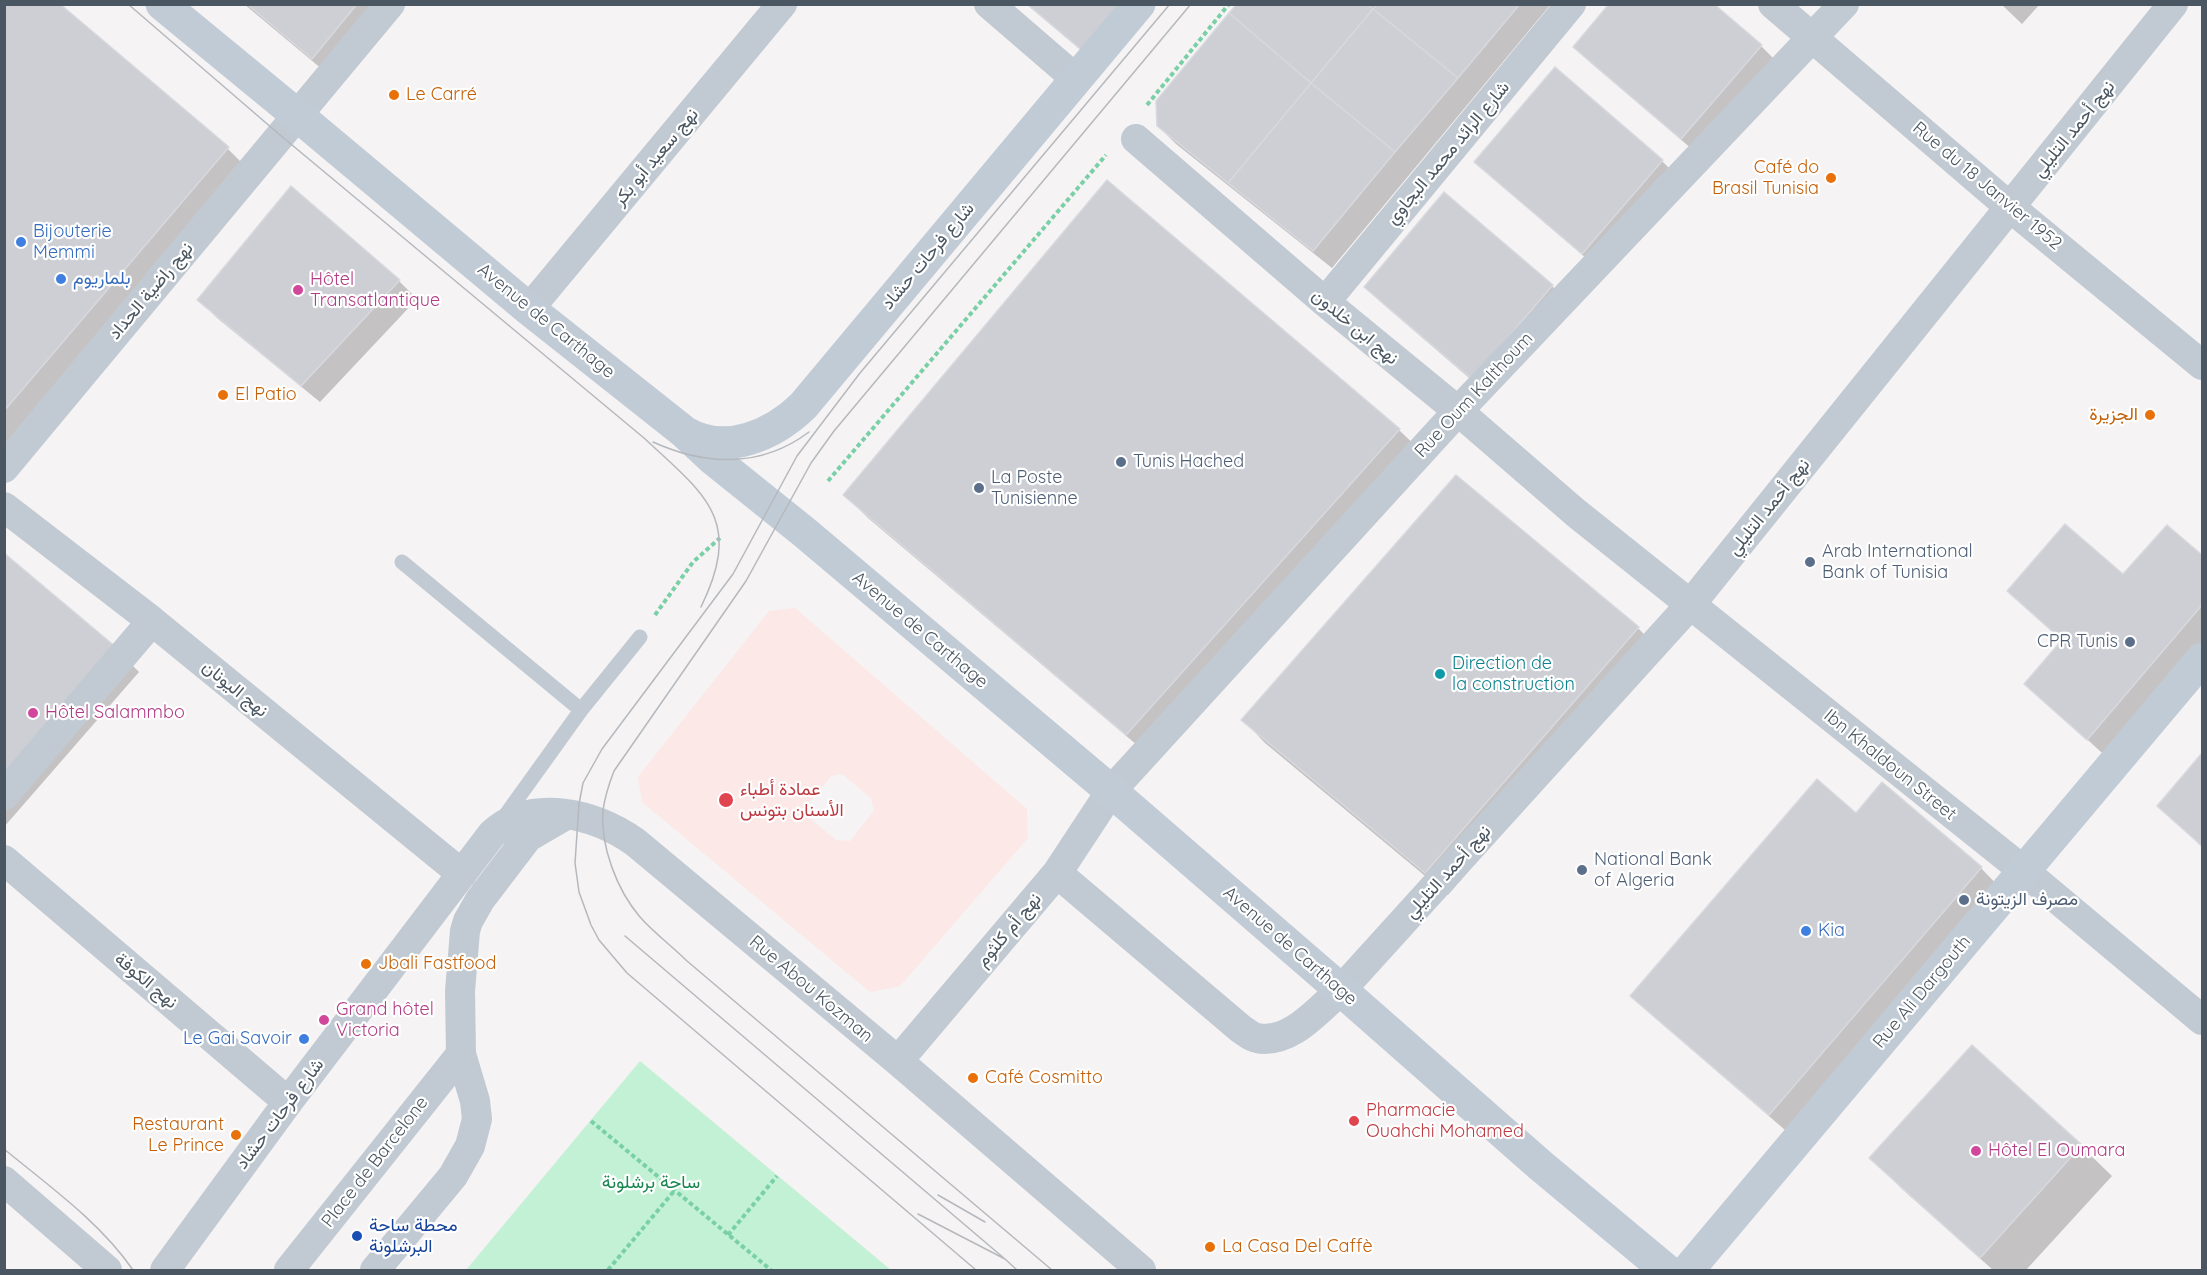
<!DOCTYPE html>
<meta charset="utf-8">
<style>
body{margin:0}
#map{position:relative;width:2207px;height:1275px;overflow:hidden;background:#f5f3f3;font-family:Quicksand,sans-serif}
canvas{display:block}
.frame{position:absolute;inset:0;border:6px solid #4a5661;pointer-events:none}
</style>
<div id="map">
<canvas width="2207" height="1275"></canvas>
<div class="frame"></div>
</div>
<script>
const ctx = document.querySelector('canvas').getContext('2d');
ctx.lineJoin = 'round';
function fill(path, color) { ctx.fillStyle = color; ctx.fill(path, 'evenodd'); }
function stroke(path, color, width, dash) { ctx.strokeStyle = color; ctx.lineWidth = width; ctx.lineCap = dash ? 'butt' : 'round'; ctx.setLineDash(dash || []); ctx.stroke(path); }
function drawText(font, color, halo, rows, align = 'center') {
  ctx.font = font + ' Quicksand,Vazirmatn,sans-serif'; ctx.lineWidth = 4.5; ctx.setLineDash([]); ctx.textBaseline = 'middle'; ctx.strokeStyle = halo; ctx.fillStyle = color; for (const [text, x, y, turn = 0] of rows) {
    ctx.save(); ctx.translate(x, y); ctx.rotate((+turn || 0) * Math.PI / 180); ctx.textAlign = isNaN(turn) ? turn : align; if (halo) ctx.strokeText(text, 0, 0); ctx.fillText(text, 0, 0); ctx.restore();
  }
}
const medical = new Path2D(`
 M795,608l232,201 1,29 -128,148 -30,6 -228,-190 -4,-25 131,-166zM842,774l29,24 3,13 -24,30 -14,-1 -29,-24v-10l24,-30z`);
const green = new Path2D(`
 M640,1061l251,209h-425z`);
const shadow = new Path2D(`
 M4,4l224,145 22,22 -246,283z
 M244,4h154l-63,76z
 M1026,4h129l-53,64z
 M1239,4h312l-219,264 -156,-124 -18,-18z
 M2001,4h39l-18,20z
 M1761,46l17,17 -79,92 -107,-91 -17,-17z
 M1662,161l17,17 -78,93 -107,-92 -18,-17z
 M291,189l108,92 18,18 -97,103 -103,-84 -18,-18z
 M1552,286l17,18 -79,92 -107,-92 -17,-17z
 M1399,430l23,22 -272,304 -282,-238 -23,-23z
 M2167,527l35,29v98l-91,107 -85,-77 37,-43 -54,-50 114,-15z
 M4,555l112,94 23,23 -135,155z
 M1638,628l22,23 -212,244 -183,-152 -22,-23z
 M2202,755v92l-43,-41z
 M1981,868l22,23 -211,245 -137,-118 -23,-22z
 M2081,1146l31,30 -86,94h-33l-91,-81 -31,-31z`);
const building = new Path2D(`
 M4,4h56l169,143 -225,264z
 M247,4h110l-45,55z
 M1027,4h96l-39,48z
 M1237,4h131l5,5 -62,74 -82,-70z
 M1377,4h143l-62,74 -85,-69z
 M1609,4h105l48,41 -81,94 -108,-92z
 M1373,9l85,69 -63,74 -84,-69z
 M1229,13l82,70 -83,100 -71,-57 -1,-25z
 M1555,67l108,93 -81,94 -108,-92z
 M1311,83l84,69 -82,99 -85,-68z
 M1107,180l293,249 -274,306 -283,-240z
 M291,186l109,94 -99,106 -104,-86z
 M1444,192l109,93 -81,94 -108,-92z
 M1456,475l183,152 -214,246 -184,-153z
 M2065,524l58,50 44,-49 35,30v50l-115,135 -63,-56 38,-44 -55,-49z
 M4,553l113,95 -113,131z
 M2202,753v93l-45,-40z
 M1817,779l39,34 26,-31 100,85 -213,248 -139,-119z
 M1972,1045l110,100 -102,113 -111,-100z`);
const path = new Path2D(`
 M1147,105l82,-101
 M828,481l278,-326
 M655,615l38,-53 27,-24
 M591,1121l180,149
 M728,1235l49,-59
 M608,1270l67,-80`);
const lane = new Path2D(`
 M402,562l179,148
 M502,820l79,-110 59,-73`);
const street = new Path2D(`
 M989,4l87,75
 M1773,4l238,204 191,157
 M1136,139l189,163 133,109 118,102 448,358 178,149
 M1325,302l246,-298
 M529,309l253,-305
 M4,468l386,-464
 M4,507l148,114 310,253
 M4,795l148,-174
 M4,860l284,242
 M1057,873l184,156c5,3 10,8 16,9 33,7 62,-29 84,-48l349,-385 483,-601
 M898,1061l159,-188 54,-82 347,-380 386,-407
 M4,1181l103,89
 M165,1270l123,-168 204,-268c40,-37 103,-20 143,8l263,219 243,209
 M289,1270l172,-216
 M375,1270l78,-94 17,-30 7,-27 -2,-18 -14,-47 -1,-63 5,-60 3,-10 12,-21 48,-63 36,-21`);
const secondary = new Path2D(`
 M162,4l135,111 232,194 154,122 30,28 91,73 307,259 230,199 199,175 126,105
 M686,433c40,23 87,2 117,-27l336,-402
 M1688,1270l514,-611`);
const tram = new Path2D(`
 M128,4l152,131 364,303c61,57 100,81 57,169
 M653,442c53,24 108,26 156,-10
 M625,936l380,323
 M4,1149c45,37 96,73 129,121
 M938,1195l47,27
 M918,1214l87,45 12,11
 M976,1270l-349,-297 -28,-33 -8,-15 -12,-33 -4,-29 4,-59 4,-21 19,-34 131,-175 64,-118 63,-83 310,-369
 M1052,1270l-365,-309c-15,-15 -33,-28 -47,-44 -23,-27 -40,-71 -37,-107 2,-14 6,-26 11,-39l132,-190 65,-118 23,-32 357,-427`);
const markers = [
 [394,95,6,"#e8710a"],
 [1831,178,6,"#e8710a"],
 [21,242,6,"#3f7fe0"],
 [61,279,6,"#3f7fe0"],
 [298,290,6,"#d1479c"],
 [223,395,6,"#e8710a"],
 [2150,415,6,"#e8710a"],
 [1121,462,6,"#5c6f8a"],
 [979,488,6,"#5c6f8a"],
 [1810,562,6,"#5c6f8a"],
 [2130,642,6,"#5c6f8a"],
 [1440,674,6,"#0f9aa8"],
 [33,713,6,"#d1479c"],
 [726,800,8,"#e0444e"],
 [1582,870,6,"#5c6f8a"],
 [1964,900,6,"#5c6f8a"],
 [1806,931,6,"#3f7fe0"],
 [366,964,6,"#e8710a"],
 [324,1020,6,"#d1479c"],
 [304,1039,6,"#3f7fe0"],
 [973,1078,6,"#e8710a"],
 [1354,1121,6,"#e0444e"],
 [236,1135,6,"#e8710a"],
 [1976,1151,6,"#d1479c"],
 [357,1236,6,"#1a4fb4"],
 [1210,1247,6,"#e8710a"]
];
const foodNames = [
 ["Le Carré",406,95],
 ["Café do",1819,168,"right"],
 ["Brasil Tunisia",1819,189,"right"],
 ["El Patio",235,395],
 ["الجزيرة",2138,415,"right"],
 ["Jbali Fastfood",378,964],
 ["Café Cosmitto",985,1078],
 ["Restaurant",224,1125,"right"],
 ["Le Prince",224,1146,"right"],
 ["La Casa Del Caffè",1222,1247]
];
const streetNames = [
 ["نهج أحمد التليلي",2074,129,-51],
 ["شارع الرائد محمد البجاوي",1448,153,-50],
 ["نهج سعيد أبو بكر",656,157,-50],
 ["Rue du 18 Janvier 1952",1987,186,40],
 ["شارع فرحات حشاد",928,256,-50],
 ["نهج راضية الحداد",151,291,-50],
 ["Avenue de Carthage",546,321,39],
 ["نهج ابن خلدون",1355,327,40],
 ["Rue Oum Kalthoum",1474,395,-47],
 ["نهج أحمد التليلي",1769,507,-51],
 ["Avenue de Carthage",920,630,40],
 ["نهج اليونان",235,689,39],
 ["Ibn Khaldoun Street",1890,765,39],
 ["نهج أحمد التليلي",1448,872,-48],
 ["نهج أم كلثوم",1009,930,-50],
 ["Avenue de Carthage",1290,946,41],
 ["نهج الكوفة",146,981,40],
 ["Rue Abou Kozman",811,989,40],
 ["Rue Ali Dargouth",1922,992,-50],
 ["شارع فرحات حشاد",280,1114,-53],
 ["Place de Barcelone",375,1162,-52]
];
const shopNames = [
 ["Bijouterie",33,232],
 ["Memmi",33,253],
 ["بلماريوم",73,279],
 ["Kia",1818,931],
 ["Le Gai Savoir",292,1039,"right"]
];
const hotelNames = [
 ["Hôtel",310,280],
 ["Transatlantique",310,301],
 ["Hôtel Salammbo",45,713],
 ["Grand hôtel",336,1010],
 ["Victoria",336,1031],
 ["Hôtel El Oumara",1988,1151]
];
const serviceNames = [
 ["Tunis Hached",1133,462],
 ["La Poste",991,478],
 ["Tunisienne",991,499],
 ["Arab International",1822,552],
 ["Bank of Tunisia",1822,573],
 ["CPR Tunis",2118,642,"right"],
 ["National Bank",1594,860],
 ["of Algeria",1594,881],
 ["مصرف الزيتونة",1976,900]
];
const cultureNames = [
 ["Direction de",1452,664],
 ["la construction",1452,685]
];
const healthNames = [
 ["عمادة أطباء",740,790],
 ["الأسنان بتونس",740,811],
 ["Pharmacie",1366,1111],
 ["Ouahchi Mohamed",1366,1132]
];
const parkNames = [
 ["ساحة برشلونة",651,1183]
];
const transitNames = [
 ["محطة ساحة",369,1226],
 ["البرشلونة",369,1247]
];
fill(medical, '#fce8e6');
fill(green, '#c3f1d5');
fill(shadow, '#0003');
fill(building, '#cdcfd5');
stroke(building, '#d7d9de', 1.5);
stroke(path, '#7ad0a6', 4, [4.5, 3]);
stroke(lane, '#c1cad2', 15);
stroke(street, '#c1cad2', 30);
stroke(secondary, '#c1cbd6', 33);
stroke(tram, '#b5b8bd', 1.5);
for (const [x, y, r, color] of markers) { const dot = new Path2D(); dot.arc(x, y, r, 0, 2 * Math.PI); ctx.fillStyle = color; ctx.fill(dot); stroke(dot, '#fff', 2); }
drawText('18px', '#c56008', '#fff', foodNames, 'left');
drawText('18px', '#4a5661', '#fff', streetNames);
drawText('18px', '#366cbe', '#fff', shopNames, 'left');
drawText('18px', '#b23c85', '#fff', hotelNames, 'left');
drawText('18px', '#4e5e75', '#fff', serviceNames, 'left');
drawText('18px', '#0d838f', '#fff', cultureNames, 'left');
drawText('18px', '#be3a42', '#fff', healthNames, 'left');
drawText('18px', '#17864f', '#fff', parkNames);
drawText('18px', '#164399', '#fff', transitNames, 'left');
</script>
